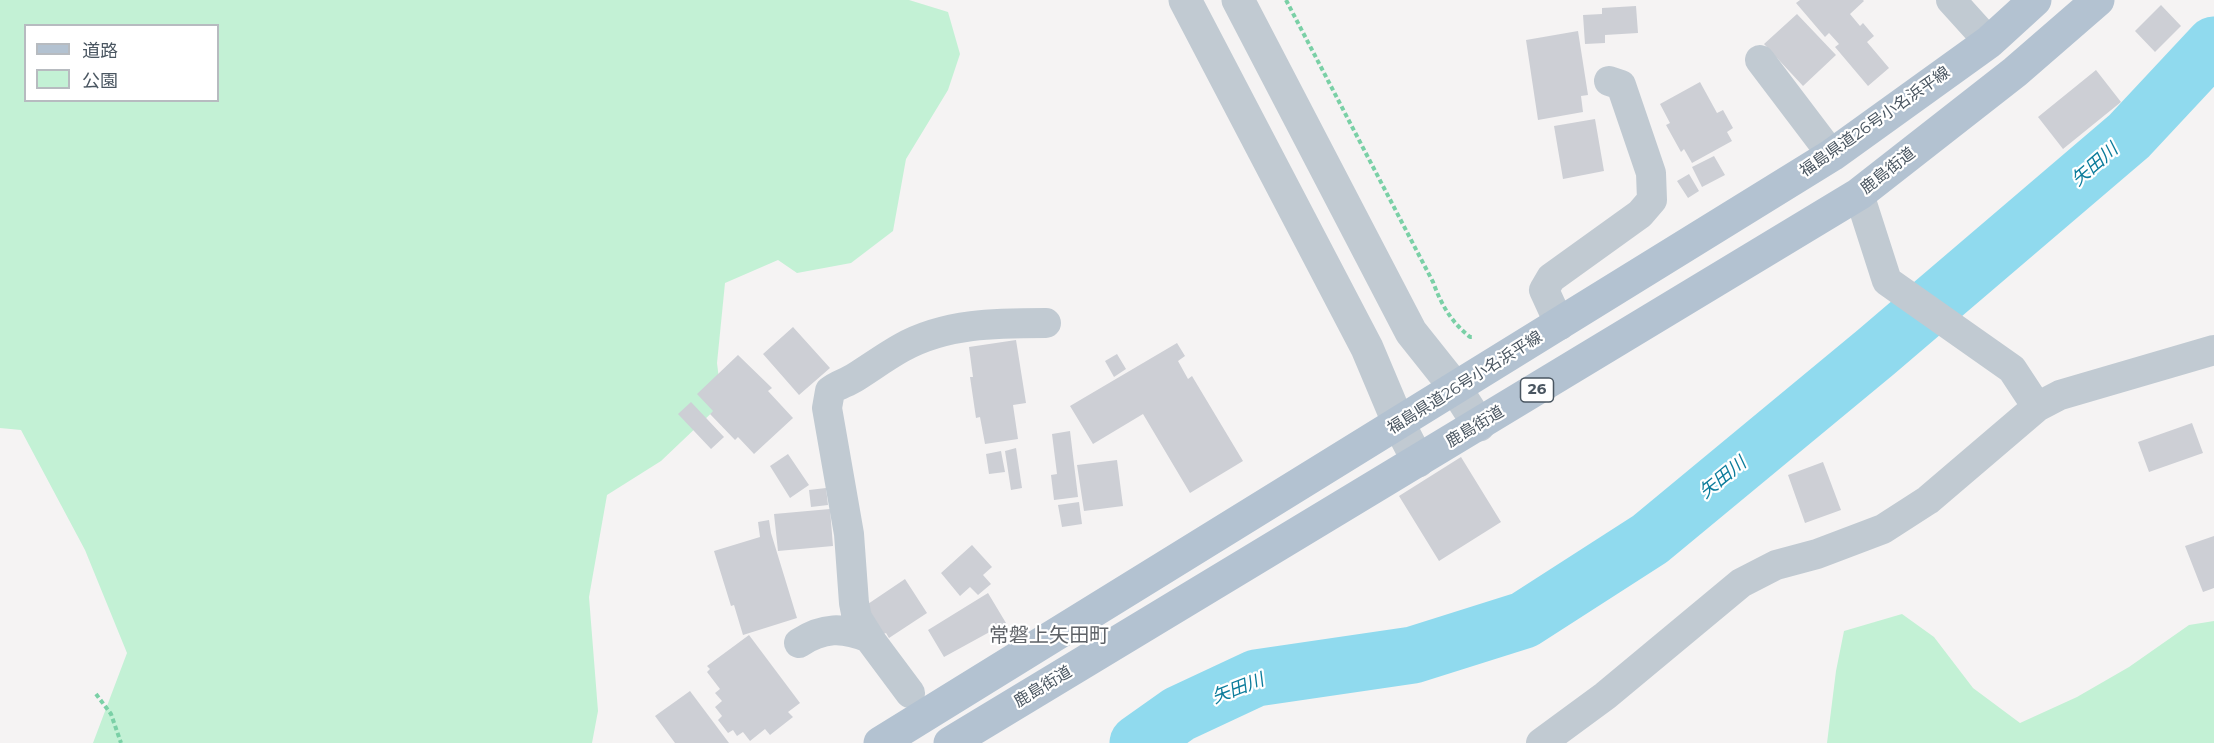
<!DOCTYPE html>
<meta charset="utf-8">
<style>
body{margin:0}
#map{position:relative;width:2214px;height:743px;overflow:hidden;background:#f5f3f3;font-family:Montserrat,"Noto Sans JP",sans-serif}
canvas{display:block}
.legend{position:absolute;left:24px;top:24px;width:195px;height:78px;box-sizing:border-box;background:#fff;border:2px solid #b7bbc0;margin:0;padding:8px 10px;list-style:none;font-size:18px;color:#4a5661}
.legend li{display:flex;align-items:center;gap:12px;height:30px}
.legend b{width:30px;border:2px solid #b7bbc0}
</style>
<div id="map">
<canvas width="2214" height="743"></canvas>
<ul class="legend">
<li><b style="height:8px;background:#b3c2d1"></b>道路</li>
<li><b style="height:16px;background:#c3f1d5"></b>公園</li>
</ul>
</div>
<script>
const ctx = document.querySelector('canvas').getContext('2d');
ctx.lineJoin = 'round';
function fill(path, color) { ctx.fillStyle = color; ctx.fill(path, 'evenodd'); }
function stroke(path, color, width, dash) { ctx.strokeStyle = color; ctx.lineWidth = width; ctx.lineCap = dash ? 'butt' : 'round'; ctx.setLineDash(dash || []); ctx.stroke(path); }
function drawText(font, color, halo, rows, align = 'center') {
  ctx.font = font + ' Montserrat,"Noto Sans JP",sans-serif'; ctx.lineWidth = 4.5; ctx.setLineDash([]); ctx.textBaseline = 'middle'; ctx.strokeStyle = halo; ctx.fillStyle = color; for (const [text, x, y, turn = 0] of rows) {
    ctx.save(); ctx.translate(x, y); ctx.rotate((+turn || 0) * Math.PI / 180); ctx.textAlign = isNaN(turn) ? turn : align; if (halo) ctx.strokeText(text, 0, 0); ctx.fillText(text, 0, 0); ctx.restore();
  }
}
const green = new Path2D(`
 M0,0h909l39,12 12,42 -12,36 -42,69 -13,72 -42,32 -54,10 -19,-13 -53,23 -8,80 5,40 -61,58 -54,34 -18,102 9,114 -6,32h-499l34,-90 -42,-103 -64,-120 -21,-2zM26,26h192v74h-192z
 M1902,614l32,23 39,51 47,35 57,-26 52,-30 60,-42 25,-4v122h-387l9,-72 8,-40z`);
const river = new Path2D(`
 M1138,743l41,-29 77,-36 157,-23 111,-35 126,-81 226,-187 253,-216 85,-91`);
const building = new Path2D(`
 M1800,0h63l1,1 -14,13 10,12 3,-3 11,13 -7,6 22,26 -21,18 -33,-39 4,-3 -10,-11 -4,4 -29,-34z
 M2161,5l20,21 -26,26 -20,-21z
 M1636,6l2,27 -33,2v8l-20,1 -2,-29 19,-1v-6z
 M1797,14l39,41 -33,31 -39,-42z
 M1578,31l10,64 -7,1 2,16 -45,8 -12,-80z
 M2096,70l25,32 -58,47 -25,-32z
 M1700,82l17,31 6,-3 10,18 -6,4 5,9 -40,22 -8,-14 -3,3 -15,-27 4,-2 -10,-19z
 M1595,119l9,52 -41,8 -9,-53z
 M1714,156l11,19 -23,12 -10,-20z
 M1689,174l10,17 -11,7 -11,-17z
 M793,327l37,41 -31,27 -36,-41z
 M1016,340l10,63 -13,2 5,34 -33,5 -5,-27 -4,1 -6,-41h3l-4,-30z
 M1177,343l8,13 -7,5 10,18 4,-3 51,85 -53,32 -47,-79 -50,30 -23,-38z
 M1117,354l9,15 -12,8 -9,-16z
 M738,355l34,33 -4,3 25,27 -39,36 -16,-17 -3,3 -25,-26 3,-3 -16,-17z
 M691,402l33,35 -13,12 -33,-35z
 M2192,423l11,30 -54,19 -11,-30z
 M1070,431l8,66 -24,3 -3,-25 6,-1 -5,-40z
 M1016,448l6,40 -11,2 -6,-39z
 M1001,451l4,21 -16,2 -3,-20z
 M788,454l21,31 -19,13 -20,-32z
 M1461,457l40,65 -62,39 -40,-65z
 M1117,460l6,46 -39,5 -7,-46z
 M1823,462l18,48 -36,13 -17,-48z
 M826,488l2,17 -17,2 -2,-17z
 M1079,502l3,22 -20,3 -4,-22z
 M830,509l3,37 -55,5 -4,-37z
 M769,520l2,13 26,85 -54,17 -9,-30 -3,1 -17,-55 46,-14 -2,-15z
 M2214,536v52l-11,4 -18,-46z
 M972,545l20,22 -9,8 8,9 -13,11 -8,-8 -10,9 -19,-23z
 M905,579l22,34 -38,25 -3,-5 -5,2 -19,-27z
 M988,593l18,30 -62,34 -16,-27z
 M749,635l51,68 -12,9 5,5 -23,18 -5,-6 -15,12 -7,-9 -6,4 -4,-6 -5,3 -10,-13 4,-4 -7,-9 7,-6 -7,-8 5,-4 -13,-17 3,-3 -3,-3z
 M690,691l39,52h-54l-20,-27z`);
const path = new Path2D(`
 M1286,0l147,282c8,22 18,40 37,55h4
 M96,694l15,20 10,29`);
const minor = new Path2D(`
 M1951,0l38,42
 M1760,60l72,95
 M1859,194l28,87 125,88 25,38
 M1560,325l-16,-35 7,-12 89,-64 12,-14 -1,-27 -30,-88 -12,-4
 M799,643c24,-16 44,-16 70,-5
 M910,693l-38,-51 -15,-24 -3,-15 -5,-69 -22,-126 3,-17c7,-6 16,-8 24,-13 16,-10 31,-21 47,-30 44,-25 96,-25 145,-25
 M1541,743l64,-47 136,-113 35,-18 41,-11 66,-25 45,-29 109,-93 23,-12 154,-45`);
const tertiary = new Path2D(`
 M1185,0l182,348 32,76 19,37
 M1238,0l173,332 43,54 25,39`);
const primary = new Path2D(`
 M880,743l952,-588 157,-113 46,-42
 M950,743l909,-549 156,-122 83,-72`);
const shields = [
 [1537,390,33]
];
const shieldNames = [
 ["26",1537,390]
];
const streetNames = [
 ["福島県道26号小名浜平線",1875,122,-35],
 ["鹿島街道",1888,171,-38],
 ["福島県道26号小名浜平線",1465,383,-32],
 ["鹿島街道",1475,427,-31],
 ["鹿島街道",1043,687,-31]
];
const waterNames = [
 ["矢田川",2095,165,-41],
 ["矢田川",1723,478,-39],
 ["矢田川",1238,689,-21]
];
const quarterNames = [
 ["常磐上矢田町",1049,636]
];
fill(green, '#c3f1d5');
stroke(river, '#90daee', 57);
fill(building, '#cdcfd5');
stroke(path, '#7ad0a6', 4, [4.5, 3]);
stroke(minor, '#c1cad2', 30);
stroke(tertiary, '#c1cad2', 33);
stroke(primary, '#b3c2d1', 33);
for (const [x, y, w] of shields) { const box = new Path2D(); box.roundRect(x - w / 2, y - 12, w, 24, 4.5); ctx.fillStyle = '#fff'; ctx.fill(box); stroke(box, '#4a5661', 1.5); }
drawText('bold 15px', '#4a5661', null, shieldNames);
drawText('16px', '#4a5661', '#fff', streetNames);
drawText('italic 18px', '#0c7c9b', '#fff', waterNames);
drawText('20px', '#5f6368', '#fff', quarterNames);
</script>
